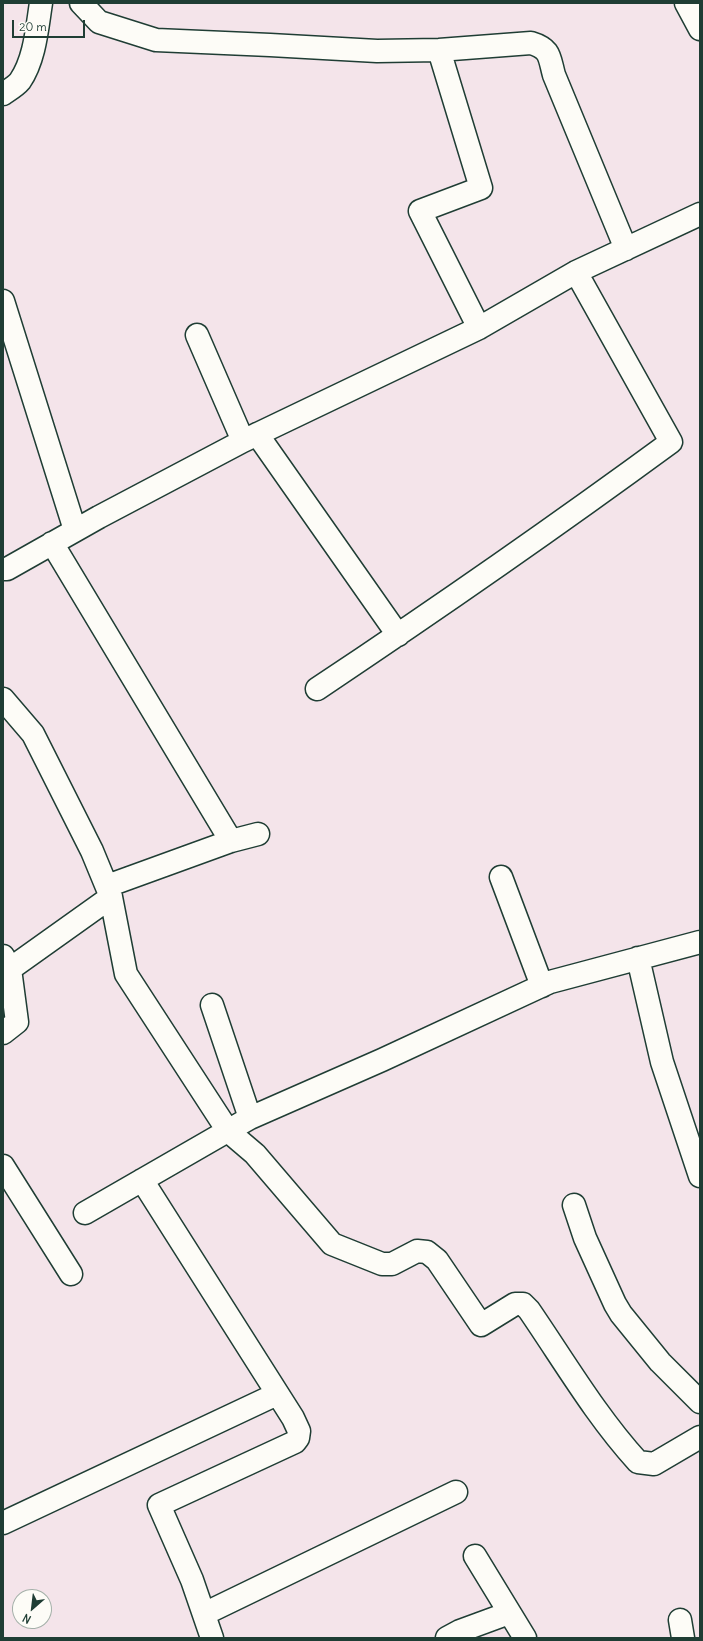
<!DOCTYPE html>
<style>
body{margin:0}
#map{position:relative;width:703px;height:1641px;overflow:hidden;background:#f4e4ea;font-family:Delius,sans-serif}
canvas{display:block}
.frame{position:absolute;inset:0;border:4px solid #1f3d34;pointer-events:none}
.north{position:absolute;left:12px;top:1589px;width:40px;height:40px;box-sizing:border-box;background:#fdfcf7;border:1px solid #a4b0a9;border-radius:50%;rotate:208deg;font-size:11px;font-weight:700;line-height:16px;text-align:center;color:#1f3d34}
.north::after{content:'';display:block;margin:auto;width:14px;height:18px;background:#1f3d34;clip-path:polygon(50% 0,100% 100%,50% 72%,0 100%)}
.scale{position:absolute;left:12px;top:20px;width:73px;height:18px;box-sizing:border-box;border:2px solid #1f3d34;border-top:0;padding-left:5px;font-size:12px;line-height:14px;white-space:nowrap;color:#1f3d34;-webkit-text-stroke:3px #fdfcf7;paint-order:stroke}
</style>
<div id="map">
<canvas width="703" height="1641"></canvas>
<div class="frame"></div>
<div class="north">N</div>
<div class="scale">20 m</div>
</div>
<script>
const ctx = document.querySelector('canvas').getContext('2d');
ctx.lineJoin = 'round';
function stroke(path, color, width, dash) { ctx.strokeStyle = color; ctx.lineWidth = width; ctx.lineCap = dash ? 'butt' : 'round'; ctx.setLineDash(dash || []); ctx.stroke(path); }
const minor = new Path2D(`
 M81,3l18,19 57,18 114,5 107,6 62,-1 92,-7c20,6 18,14 23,32l72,174
 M686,3l14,26
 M439,50l42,138 -61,23 59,117
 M3,94c6,-4 13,-8 17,-13 15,-22 17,-53 21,-78
 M3,301l72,229
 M197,335l46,106
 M257,434l141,201
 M52,543l179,298
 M3,569h4l92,-52 144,-76 236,-113 97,-56 124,-58
 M317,689c120,-80 238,-162 354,-247l-95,-170
 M3,699l30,35 59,117 19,46 15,77 102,157 27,23 77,90 50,20h10l25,-13 10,1 10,8 44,65 34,-21h8l6,6c35,51 67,106 109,152l16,2 46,-27
 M501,877l41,109
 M107,886l124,-45 27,-7
 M3,956l7,13 7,53 -14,11
 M638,958l24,104 38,114
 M10,969l101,-72
 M250,1118l132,-58 168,-78 150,-40
 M3,1166l68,108
 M142,1180l151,238 6,13 -1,7 -3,4 -136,63 33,75 20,58
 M574,1205l11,33 30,66 6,10 39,48 40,40
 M85,1213l165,-95 -38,-113
 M3,1523l274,-129
 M475,1556l50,82
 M204,1614l252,-122
 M680,1620l3,18
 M447,1638l13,-7 49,-18`);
stroke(minor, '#1f3d34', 25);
stroke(minor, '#fdfcf7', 22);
</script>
